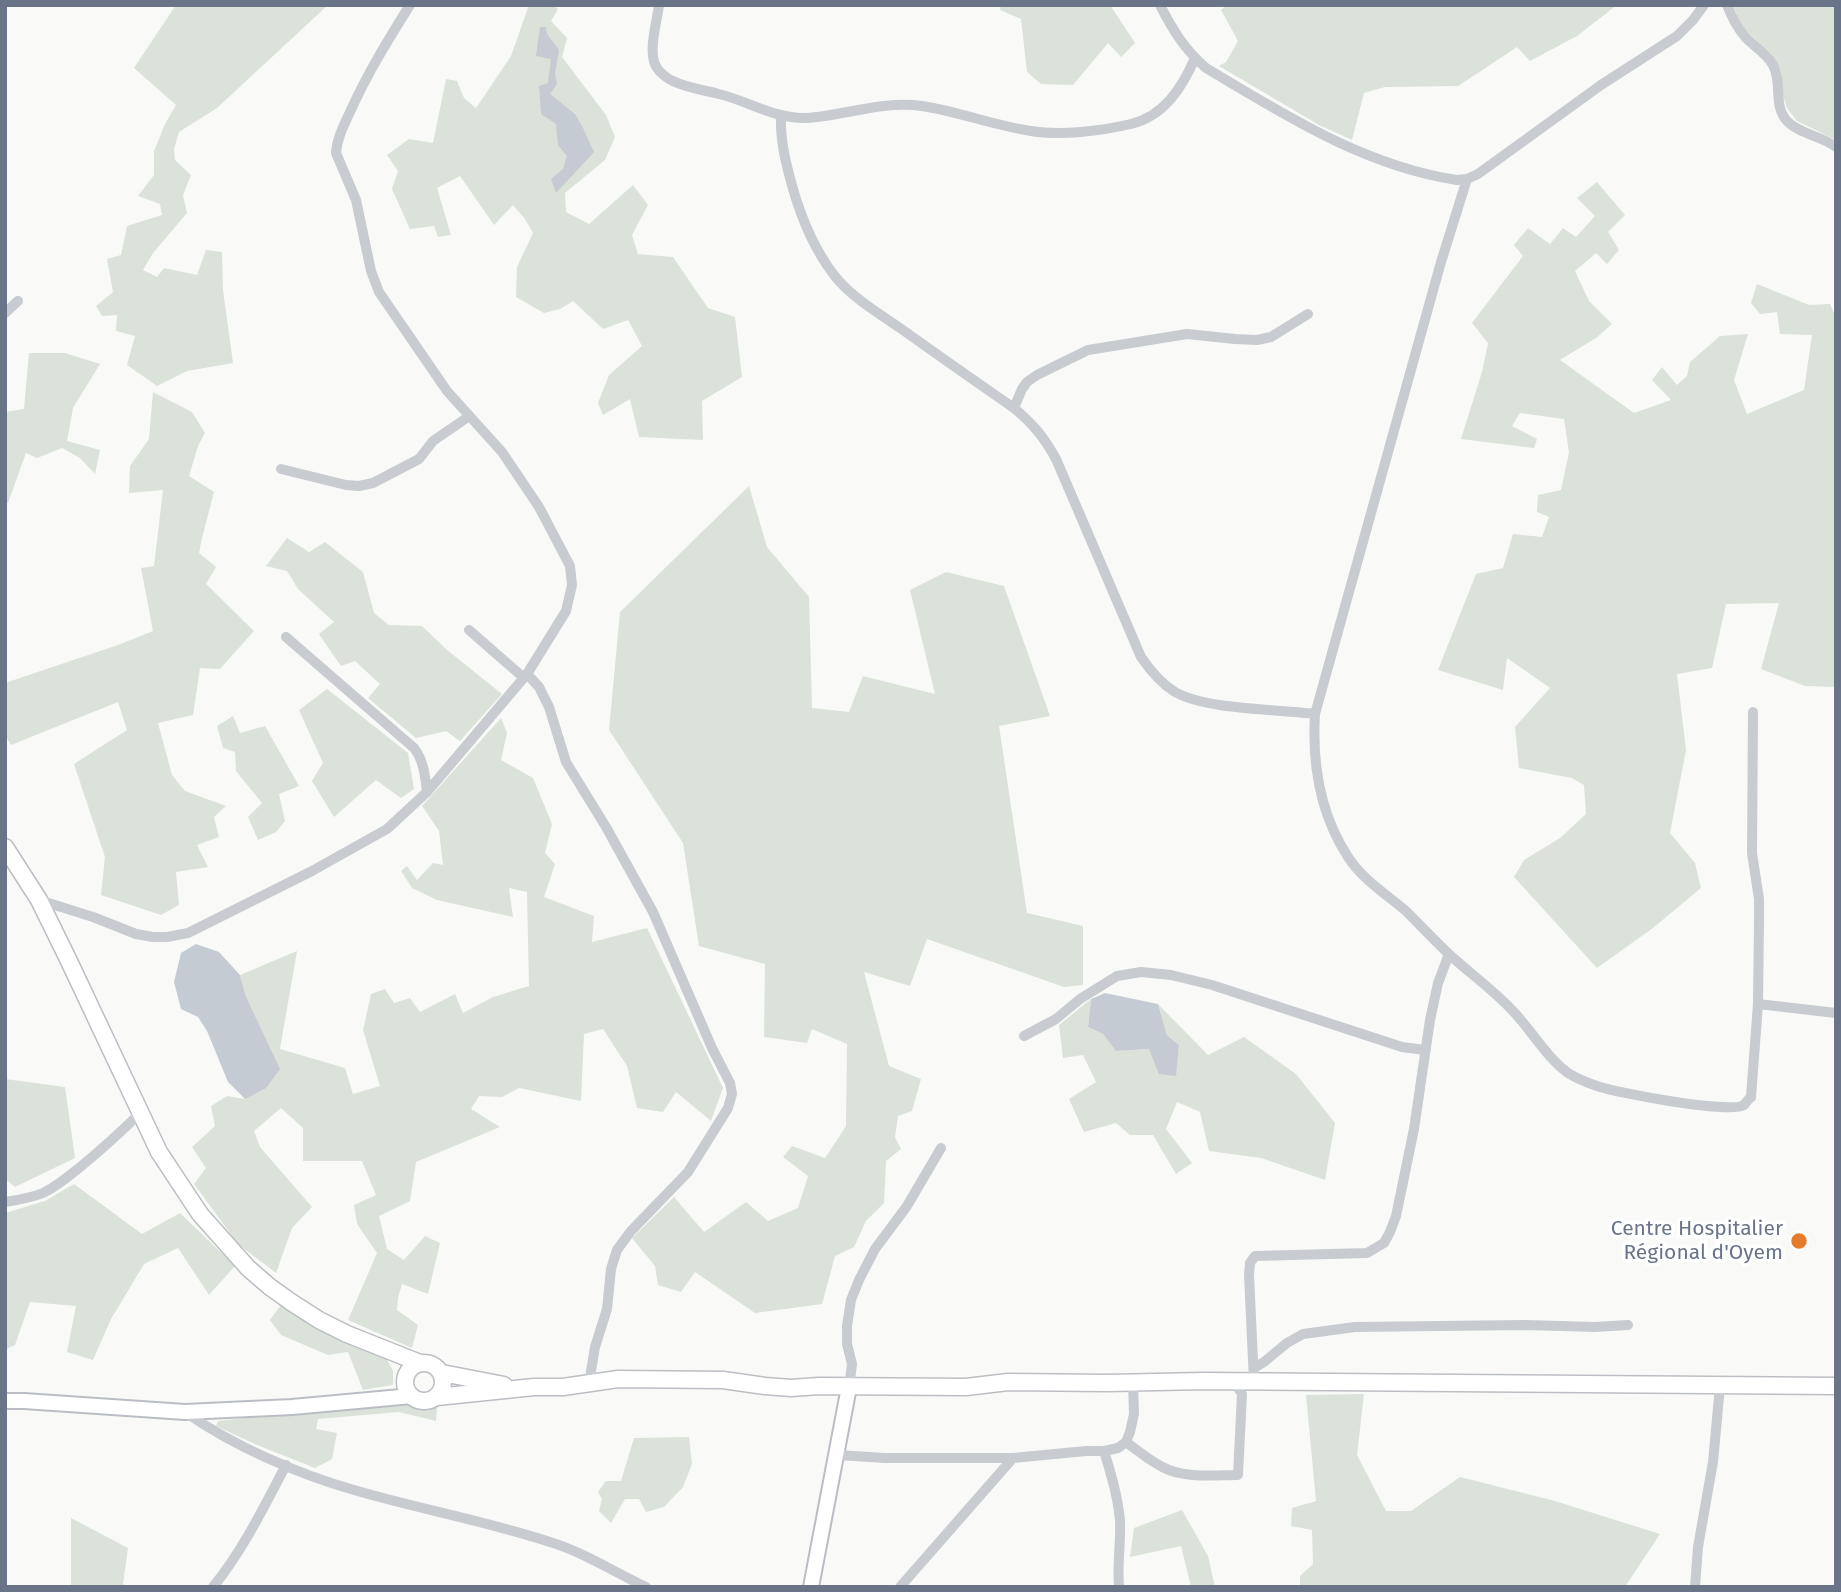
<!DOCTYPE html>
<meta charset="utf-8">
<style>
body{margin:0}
#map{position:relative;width:1841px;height:1592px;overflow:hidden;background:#f9faf8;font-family:"Fira Sans",sans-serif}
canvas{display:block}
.frame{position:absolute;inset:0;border:7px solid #697489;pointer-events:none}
</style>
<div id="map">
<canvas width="1841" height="1592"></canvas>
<div class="frame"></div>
</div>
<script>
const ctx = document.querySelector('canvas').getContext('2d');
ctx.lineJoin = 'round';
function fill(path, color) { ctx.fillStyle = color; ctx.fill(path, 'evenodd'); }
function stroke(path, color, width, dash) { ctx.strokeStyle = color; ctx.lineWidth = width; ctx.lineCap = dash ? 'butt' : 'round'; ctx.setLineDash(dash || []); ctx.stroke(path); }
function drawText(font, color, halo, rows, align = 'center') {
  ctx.font = font + ' "Fira Sans",sans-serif'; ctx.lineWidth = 7; ctx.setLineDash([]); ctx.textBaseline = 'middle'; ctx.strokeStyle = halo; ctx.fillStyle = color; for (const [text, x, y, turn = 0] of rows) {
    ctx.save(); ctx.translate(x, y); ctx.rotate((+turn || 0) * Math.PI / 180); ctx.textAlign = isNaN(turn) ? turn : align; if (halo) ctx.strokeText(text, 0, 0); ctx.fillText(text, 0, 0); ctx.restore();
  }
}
const green = new Path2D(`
 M176,5h152l-111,103 -38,24 -5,17 1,11 16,15 -8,20 4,18 -34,40 -10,17 14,7 7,-9 33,7 9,-25 16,2 1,38 10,73 -46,8 -30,15 -30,-21 8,-29 -19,-5 1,-16 -15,1 -6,-10 17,-14 -6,-33 14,-4 6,-29 35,-11 -2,-11 -22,-8 16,-21v-24l11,-27 11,-19 -42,-37z
 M529,5h24l5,4 -7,12 16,17 -5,19 44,58 9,22 -10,23 -40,33 1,19 23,12 44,-39 15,20 -16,30 6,19 35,3 35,51 27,9 7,60 -40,24 1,39 -64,-3 -9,-38 -27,16 -5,-12 11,-28 33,-29 -14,-26 -25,9 -30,-28 -13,8 -16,4 -28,-16 1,-30 16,-34 -8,-14 -12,-14 -19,20 -34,-49 -23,12 14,47 -13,2 -4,-11 -24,3 -18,-40 6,-18 -11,-16 22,-16 24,4 13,-64 11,2 7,17 12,10 35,-52z
 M1001,5h109l25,38 -14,14 -13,-14 -35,42 -32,-1 -14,-12 -6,-53 -21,-9z
 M1227,5h390l-40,31 -47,25 -13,-14 -59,39 -73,1 -21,6 -12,47 -33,-15 -100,-59 7,-4 12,-21 -17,-31z
 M1733,5h103v135l-39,-19 -10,-13 -4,-12 -2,-26 -9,-15 -31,-29z
 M1597,182l28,33 -17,17 11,18 -12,14 -11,-11 -21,18 14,30 23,23 -16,14 -36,22 74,53 37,-13 -19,-20 10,-13 15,18 10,-9 3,-14 30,-26 28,-2 -14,46 13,34 57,-24 8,-55 -32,-1 -3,-22 -17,2 -9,-11 6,-19 52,21 21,-1 6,14v369l-31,-1 -44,-17 18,-66 -53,1 -14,64 -35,6 9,76 -16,83 25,30 6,25 -48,40 -56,40 -83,-91 10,-17 36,-22 26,-24 -2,-29 -12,-7 -53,-10 -4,-41 35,-39 -43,-30 -4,32 -65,-20 38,-96 27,-6 10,-34 29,3 7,-20 -12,-5 1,-17 23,-5 8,-38 -5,-33 -44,-6 -8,13 25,13 -3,9 -73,-9 21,-67 6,-29 -16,-20 51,-67 -9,-11 14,-17 22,16 13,-16 13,9 19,-21 -18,-18z
 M29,353h36l35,11 -27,44 -6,33 33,9 -5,24 -15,-16 -18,-10 -25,10 -11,-5 -18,50 -3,-2v-89l19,-3z
 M153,392l39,20 13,21 -7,13 -9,30 25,16 -12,46 -3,15 17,14 -10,17 48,47 -34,38 -20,-1 -7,47 -35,8 14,52 13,16 41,15 -12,11 5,20 -22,8 11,22 -32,5 3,33 -18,10 -60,-20 4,-38 -31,-93 53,-34 -9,-28 -107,43 -6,-10v-52l113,-38 35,-14 -12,-63 13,-2 9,-76 -34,3 1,-27 19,-27z
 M749,486l18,61 42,50 3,111 37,4 14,-36 72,18 -25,-104 36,-18 58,14 46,130 -51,10 28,187 56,13v59l-19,2 -137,-48 -17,47 -46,-14 25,94 32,13 -9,32 -14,5 -3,21 6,12 -15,12 -2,42 -18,18 -12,26 -19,9 -13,48 -67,9 -60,-41 -14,20 -23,-7 -3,-19 -23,-28 42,-41 30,35 42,-30 22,19 30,-13 10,-32 -25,-19 9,-11 33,12 21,-32 1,-82 -35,-15 -5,14 -43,-6 1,-73 -66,-18 -16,-103 -74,-113 11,-118z
 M287,538l22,14 16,-10 38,30 11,41 15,12 33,1 25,24 55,44 -42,47 -14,-10 -30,7 -48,-40 12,-14 -25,-23 -14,5 -22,-32 15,-12 -36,-33 -11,-18 -21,-5z
 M327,689l81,64 6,36 -13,9 -25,-18 -42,37 -22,-36 11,-18 -24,-53z
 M233,716l7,17 25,-7 34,60 -20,8 6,27 -9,11 -18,8 -10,-23 14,-14 -26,-32 -1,-19 -12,-4 -6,-22z
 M501,718l6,15 -6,27 32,18 19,46 -7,29 10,11 -11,33 50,19 -2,26 55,-14 76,160 -12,33 -35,-29 -13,20 -26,-4 -10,-42 -24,-37 -19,5 -3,67 -62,-13 -17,9 -23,-1 -8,13 29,18 -84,35 -6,39 -31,15 8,33 17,11 21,-24 15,7 -12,51 -26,-10 -4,14 -1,12 21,15 -6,23 -64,-28 29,-67 -20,-29 -3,-19 22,-10 -14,-34h-59v-33l-22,-20 -27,23 6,16 52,60 -20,21 -16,45 -38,-29 -44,-60 12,-16 -14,-21 23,-21 -4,-20 16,-10 18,3 1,-102 -6,-22 57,-24 -17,98 65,19 8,26 27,-8 -17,-56 8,-36 14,-5 9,14 16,-5 10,14 35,-18 8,19 30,-16 36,-11 -2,-94 -18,-4 4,29 -76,-17 -25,-12 -11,-17 6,-5 10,14 16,-17 10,2 -4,-34 -17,-25z
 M1091,999l-3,28 15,7 13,17 33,-2 26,27 4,-31 -12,-10 -9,-31 50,51 36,-18 52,37 39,49 -10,57 -64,-22 -52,-7 -9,-39 -23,-10 -11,27 26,34 -16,11 -23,-39h-23l-14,-12 -32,9 -15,-33 27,-17 -13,-27 -20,3 -4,-33z
 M5,1079l60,8 10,71 -60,29 -10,-8z
 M74,1184l68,50 38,-21 55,53 -26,29 -31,-47 -34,16 -33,55 -18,41 -26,-8 9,-46 -46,-4 -15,43 -10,5v-137l40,-12z
 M283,1302l101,52 9,17v14l-30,5 -15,-38 -20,3 -47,-20 -11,-15z
 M1364,1394l-7,61 29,56h25l49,-34 95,24 105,33 -35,53h-325v-11l13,-12 -1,-34 -21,-4 1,-18 24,-7 -10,-106z
 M438,1396l-2,25 -37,-9 -81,7 -2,10 21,4 -5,26 -17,9 -58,-23 -41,-19 2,-5z
 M689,1437l3,27 -9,23 -19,20 -18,5 -7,-13h-14l-14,24 -12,-12 3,-12 -4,-7 8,-11h15l13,-43z
 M1182,1510l26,46 7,31h-24l-10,-41 -51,11 4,-29z
 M71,1518l57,30 -5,36 5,3h-57z`);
const water = new Path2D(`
 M540,27h6l1,7 12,16 -4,24 2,10 -7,10 25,20 8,14 11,24 -38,41 -5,-14 12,-10 4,-13 -9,-11 -2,-21 -15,-10 -2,-28 9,-3 3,-24 -15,-3z
 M196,944l23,8 21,23 6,22 34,72 -14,19 -21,11 -17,-17 -21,-51 -9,-14 -17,-8 -7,-27 7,-29z
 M1105,993l53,11 9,31 12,10 -3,31 -17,-2 -10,-25 -33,2 -13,-17 -15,-7 3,-28z`);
const street = new Path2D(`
 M659,5c-2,17 -12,49 -2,63 3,5 11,11 16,13 14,7 31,9 46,13 29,7 56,25 87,24 38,-2 77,-18 116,-12 35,5 73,20 109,25 30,5 70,0 100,-7 33,-8 51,-36 64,-66
 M1160,5c12,24 25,45 46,63 79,47 158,98 251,112l10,-1 11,-5 123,-89 76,-49 16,-16 11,-15
 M1727,5c5,13 10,23 19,33 9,9 21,16 27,27 10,18 -1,41 15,57 12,12 34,14 48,25
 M781,115c-1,26 5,49 12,74 9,31 21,60 41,86 17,22 43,37 66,53 38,27 76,54 114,80 19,16 30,29 42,51l85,198c9,13 19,26 34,35 32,18 102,17 140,22
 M1467,179l-26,83 -126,452c-3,50 5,100 33,143 14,22 38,37 58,54 15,15 30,31 45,45 20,18 42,34 60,53 20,20 34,47 57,64 8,5 20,10 29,13 20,7 132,28 147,19 0,0 6,-8 7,-8l7,-93 1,-82v-23l-7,-46 1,-141
 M5,313l13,-12
 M1014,408l8,-19 5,-7 10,-7 51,-25 99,-16 48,5 22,1 14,-3 37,-23
 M281,469l65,16 13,1 14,-3 46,-24 14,-18 35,-24
 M469,630l55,48
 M286,637l128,111c10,13 11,28 13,44
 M527,674l12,13 10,20 17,55 40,65 47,85 59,136 18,35 2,11 -4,14 -40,64 -57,59 -14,19 -6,19 -4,40 -12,38 -6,36
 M39,900l54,17 43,17 17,3h14l21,-4 124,-62 75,-42 40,-37 100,-118 39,-63 6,-26 -2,-19 -31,-59 -37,-55 -55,-61 -68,-99 -8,-21 -15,-71 -20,-47c1,-15 8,-28 14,-41 17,-38 38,-72 60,-107
 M1758,1004l78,9
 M1024,1036l32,-17 24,-20 37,-23 24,-4 30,3 41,10 190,62 23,3
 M5,1202c13,-2 26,-4 38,-9 13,-6 25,-16 36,-25 22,-18 42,-36 62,-56
 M1254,1368l10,-6 23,-19 16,-9 52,-7 170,-2 70,2 33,-2
 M1254,1382l-5,-107 1,-12 5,-7 112,-3 17,-10 6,-11 6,-16 18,-87 16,-109 8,-37 11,-29
 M849,1387l3,-23 -5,-20v-18l4,-26 8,-20 16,-31 32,-43 34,-58
 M185,1412c48,34 113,62 169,78 65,19 132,31 196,52 33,10 64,30 96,45
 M1126,1442c14,10 27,22 43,28 21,8 47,5 69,5l4,-81 -9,-13
 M1104,1451c7,23 14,46 16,70 1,22 -3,44 -1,66
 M838,1455l47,3h128l73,-7h18l14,-3 8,-6 4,-10 4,-18 -1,-32
 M213,1587c30,-37 51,-80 73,-122
 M900,1587l113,-129
 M1695,1587l3,-40 15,-85 7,-76`);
const secondary = new Path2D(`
 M5,1401h19l161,11 107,-5 120,-11
 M811,1587l38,-200`);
const primary = new Path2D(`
 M5,847l34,53 29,59 91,193 41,62 48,54 22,19 21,15 28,18 28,14 73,29
 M405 1382a19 19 0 1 1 38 0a19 19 0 1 1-38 0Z
 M442,1373l62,12
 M437,1397l97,-10h29l55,-8 105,1 42,6 26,2 28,-2 147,1 42,-5 100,1 96,-2 632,5`);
const markers = [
 [1799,1241,9,"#e57b2d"]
];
const poiNames = [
 ["Centre Hospitalier",1783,1229],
 ["Régional d'Oyem",1783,1253]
];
fill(green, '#dae2d9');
fill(water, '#c5cbd2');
stroke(secondary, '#babec4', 18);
stroke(primary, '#bbbec3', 19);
stroke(street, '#c8cbcf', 10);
stroke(secondary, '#fff', 14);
stroke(primary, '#fff', 16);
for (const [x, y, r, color] of markers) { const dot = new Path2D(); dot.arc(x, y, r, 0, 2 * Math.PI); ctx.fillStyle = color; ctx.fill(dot); stroke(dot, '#fff', 2.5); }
drawText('21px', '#697489', '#fff', poiNames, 'right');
</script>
